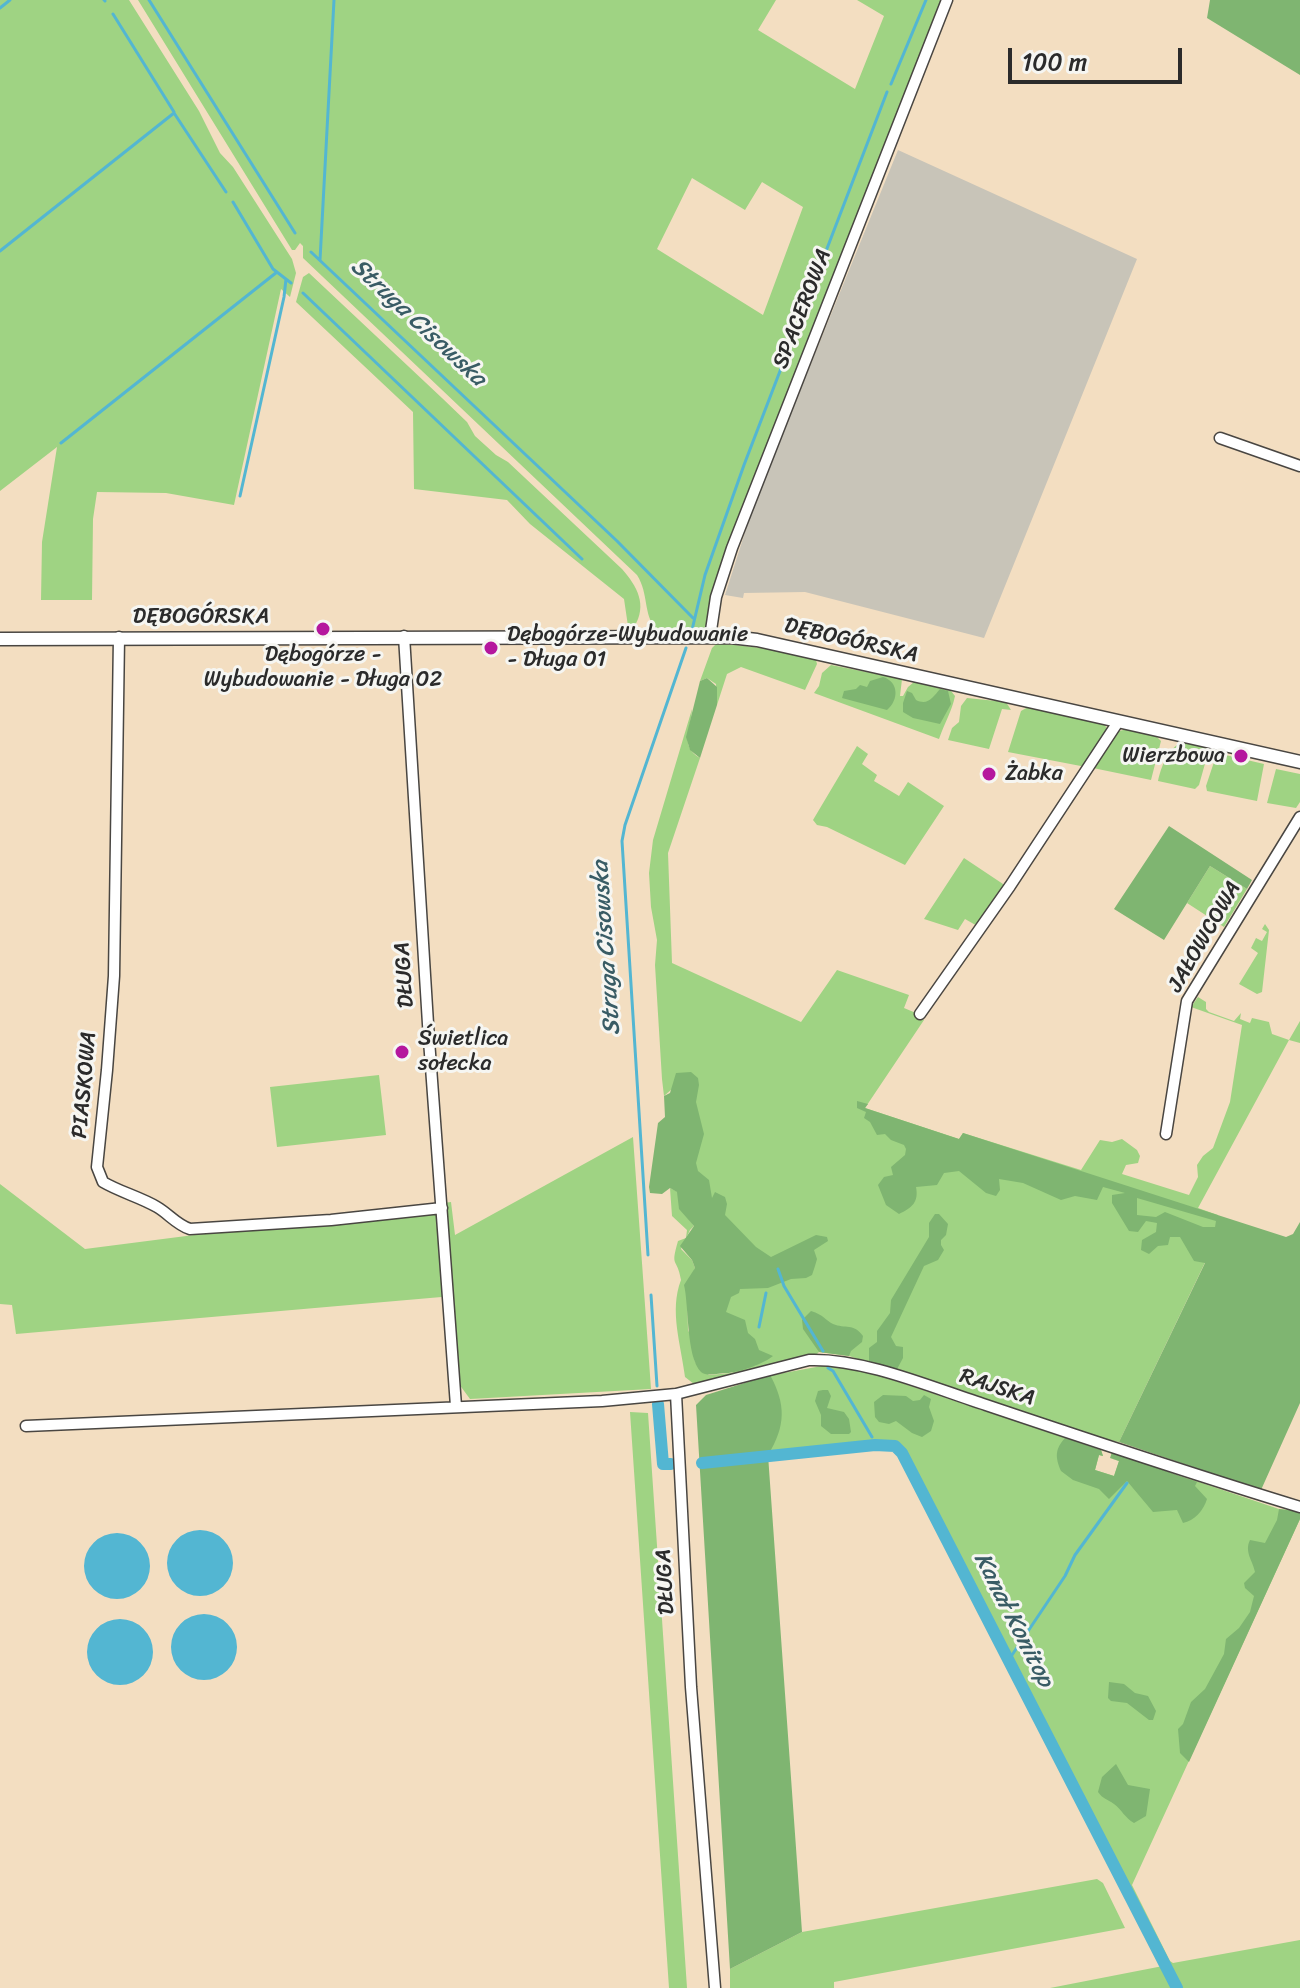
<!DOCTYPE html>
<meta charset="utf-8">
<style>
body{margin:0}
#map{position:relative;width:1300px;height:1988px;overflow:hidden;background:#f3dec1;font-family:Sriracha,sans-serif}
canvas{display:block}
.scale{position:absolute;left:1008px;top:48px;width:174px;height:36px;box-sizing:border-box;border:4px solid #2b2b2b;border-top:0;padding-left:10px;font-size:24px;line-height:28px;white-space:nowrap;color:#2b2b2b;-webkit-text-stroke:6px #f6f6f2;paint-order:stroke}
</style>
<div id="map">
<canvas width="1300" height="1988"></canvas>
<div class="scale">100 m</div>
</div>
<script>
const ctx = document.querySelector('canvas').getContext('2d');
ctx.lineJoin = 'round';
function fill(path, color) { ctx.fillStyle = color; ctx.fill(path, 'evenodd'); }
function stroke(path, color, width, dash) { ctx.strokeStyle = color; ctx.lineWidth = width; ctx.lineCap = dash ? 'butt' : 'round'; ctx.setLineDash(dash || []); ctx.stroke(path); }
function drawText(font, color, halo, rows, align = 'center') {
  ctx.font = font + ' Sriracha,sans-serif'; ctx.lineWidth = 6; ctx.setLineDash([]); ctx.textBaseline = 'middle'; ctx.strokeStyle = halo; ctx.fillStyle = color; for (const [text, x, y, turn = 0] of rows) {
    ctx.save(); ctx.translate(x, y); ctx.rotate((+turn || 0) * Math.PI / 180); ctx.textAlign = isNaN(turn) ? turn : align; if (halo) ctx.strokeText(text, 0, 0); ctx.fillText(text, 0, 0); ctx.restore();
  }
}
const industrial = new Path2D(`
 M898,150l239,109 -153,379 -179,-46 -61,1 -1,5 -18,-3 30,-94z`);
const green = new Path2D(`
 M0,0h129l70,111 21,42 13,14 59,92 4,14 -6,24 -9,-8 -47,216 -68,-12 -69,-1 -4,27 -1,81h-51l1,-58 15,-95 -57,44z
 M138,0h638l-18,30 97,59 29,-73 -27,-16h85l-192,486 -40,111 -3,33 -51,-1c-13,-15 -7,-35 -19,-54l-334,-317v-12l-3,-3 -5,7h-3zM692,178l53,32 17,-28 41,25 -40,108 -106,-66z
 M309,273l133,125 25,24 8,14 21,19 12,7 114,107c15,17 26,36 12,58l-6,-1 -4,-27 -94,-75 -23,-24 -93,-11 -1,-77 -117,-110 7,-25z
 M717,643l53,6 46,11 1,4 -12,26 -64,-23 -14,7 -10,31 -1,-21 -9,-6 -7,3 12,-33z
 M831,665l71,14 -2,17h3l5,-9 6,-5 37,9 4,5c-3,15 -11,28 -16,43l-125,-46 5,-7 3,-13z
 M967,698l39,4 5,8 -9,-1 -13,40 -41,-9 4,-12 7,-6 2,-16z
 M1028,707l76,17 4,6 -22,37 -78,-15 13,-41z
 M692,709c-1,20 -13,37 8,49l-32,95 4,110 129,59 36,-52 72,25 -5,13 12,5 -1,3 9,4 -59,88 94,31 4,-6 118,37 19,-30 12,2 10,-3 15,11 3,6 -2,7 -12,2 -4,9 67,21 9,-18 -1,-12 6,-9 10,-8 17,-46 12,-77 -51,-18 7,-10 8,5v7l3,3 25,9 7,-8 -1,6 10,4 2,-5 17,4 3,12 17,6 11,-19v22l-11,-3 -91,168 20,7 -7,35 -92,192 -15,-3 -255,-83 -30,-4 -3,3 -122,29 -9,-7c-4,-33 -16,-66 -4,-97 -4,-24 -11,-11 -3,-39l8,-3 1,-8 -15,-14 -2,-28 8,4 11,27 5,7 -4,4 -9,19 11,11 3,8 -8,27 1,35 4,9 3,23 14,13 22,-2 23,-9 -26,-13 -56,-262 -8,7 -2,-17 -7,-114 2,-25 -6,-33 -2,-34 4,-33z
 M1128,729l28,7 5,5 -10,39 -58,-12 26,-37z
 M1182,742l22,4 4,7 -9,32 -4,4 -37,-8c3,-14 10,-33 24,-39z
 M857,746l11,8 -6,10 15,11 -3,6 25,15 9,-14 36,24 -39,59 -78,-38 -10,-2 -4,-5z
 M1217,753l47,11 -7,37 -50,-10 -1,-5z
 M1276,769l24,5v28l-4,6 -29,-5z
 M964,858l42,28 -27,41 -14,-8 -7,11 -34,-11z
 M1210,866l37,23 -23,38 -37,-24z
 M1265,924l4,6 -7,62 -5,2 -18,-10 19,-31 -7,-5 5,-10 6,3 5,-9 -5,-3z
 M379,1075l7,60 -109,12 -7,-60z
 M633,1137l18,252 -181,10 -11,-15 -6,-88 -437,38 -4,-29 -12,-1v-120l85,65 366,-47 4,33z
 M827,1365l30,3 244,82 2,6 -4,-1 -4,15 19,6 5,-15 -9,-3 83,22 86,29 13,1 8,9 -168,366 38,76 3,2 127,-23v48h-121l-274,-537 -8,-8 -8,-1 -121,12 -6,-77z
 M630,1412l18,1 39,575h-18z
 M1097,1879l6,4 22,45 -291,54v6h-104v-19l72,-37z
 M1163,1966l11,22h-124z`);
const forest = new Path2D(`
 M1210,0h90v75l-93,-57z
 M883,677c16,5 16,23 4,33l-45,-12 2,-7 12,-2 4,-4 7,2 3,-6z
 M707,678l10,9v18l-17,53 -10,-8 -4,-13 14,-56z
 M940,689l8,2 3,13 -11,20 -27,-6 -10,-6v-9l4,-12 5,2 4,7c12,6 17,-3 24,-11z
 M1169,826l83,54 -5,9 -37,-23 -46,74 -50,-31z
 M691,1072l7,6 1,7 -3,17 8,32 -8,29 2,8 11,9 3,18 3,-6 10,5 2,7 -2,11 31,32 15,10 45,-22 11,2 1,4 -14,9 3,9 -2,7 -3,9 -6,3 -15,1 -23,9 -28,1 -1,4 -8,4 -5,15 19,8 3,13 7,6 4,11 14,6c-8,7 -34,17 -47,17 -7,0 -19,4 -25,-1 -15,-15 -12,-67 -17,-87l11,-17 -3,-8 -12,-14 14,-20 -15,-17 -2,-17 -7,-4 -8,6 -12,-1 -1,-6 9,-64 7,-6 -1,-21 6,-3 6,-20z
 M857,1101l11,3 -3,4 94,31 4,-6 323,104 7,-3 7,-12v181l-39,87 -142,-48 86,-179 -11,-2 -14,-24h-10l-2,8 -10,1 -9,8 -8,-4 1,-10 14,-8 1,-9 -11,-2 -8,11 -9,-1 -17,-28v-8l13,-2 -22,-6 -6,13 -22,-4 -14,4 -38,-17 -24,-4 1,11 -4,6 -10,-3 -27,-22 -15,2 -7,12 -21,2c3,15 -4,21 -17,27l-13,-9 -8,-20 6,-8 9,-2 -2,-8 14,-12 1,-6 -2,-4 -13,-5 -6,-6 -8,1 -7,-13 -6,-4 2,-6 -9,-4zM1137,1198l79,23 -1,6h-12l-38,-15 -9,5 -19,-2z
 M935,1214h4l9,10 -2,11 -5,5v5l3,5 -6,10 -14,6 -33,71 5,9 7,1v11l-7,13 -27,-10v-13l8,-6v-11l13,-18 1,-13 38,-63v-14z
 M811,1311c13,4 14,9 22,13 12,5 21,-1 30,12l-1,6 -11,9 -2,5 -30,-4 -16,-23 -1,-9z
 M770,1375c16,29 16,51 -2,80l34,477 -72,37 -34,-564 10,-10z
 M823,1390h5l3,6 -4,12 17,4 5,7 2,13 -2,2h-18l-10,-8v-11l-6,-14 3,-10z
 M883,1395l23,1 7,5 7,-1 4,-5 7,4 -2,8 5,14 -3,10 -9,6 -10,-4 -16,-12 -7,3 -10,-2 -4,-5 -1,-15z
 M1065,1438l36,12 2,6 -4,-1 -4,15 19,6 5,-15 -9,-3 2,-6 85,30 -2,4 12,13c-3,11 -13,22 -24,24l-6,-13 -24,2 -26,-31 -18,18 -10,-10 -26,-9 -12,-9c-6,-14 -6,-22 4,-33z
 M1279,1509l21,3v7l-111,243 -9,-9 -2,-24 5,-5 8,-22 14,-13 19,-35 2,-15 13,-11 11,-16 4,-16 -9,-8 -1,-5 11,-11c-2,-11 -11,-20 -5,-32l15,3 12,-23z
 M1109,1682l15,2 11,9 13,3 8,15 -3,9h-4l-22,-17 -16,-2 -3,-3z
 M1116,1764l12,21 22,4 -4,27 -12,7c-9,-5 -12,-13 -20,-19 -7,-5 -11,-5 -16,-12l4,-15z`);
const water = new Path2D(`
 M167 1563a33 33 0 1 1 66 0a33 33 0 1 1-66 0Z
 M84 1566a33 33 0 1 1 66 0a33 33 0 1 1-66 0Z
 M171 1647a33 33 0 1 1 66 0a33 33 0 1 1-66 0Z
 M87 1652a33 33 0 1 1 66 0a33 33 0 1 1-66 0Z`);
const stream = new Path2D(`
 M104,0l1,1
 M149,0l146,233
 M0,8l10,-8
 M113,14l61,98
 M891,84l35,-84
 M233,202l40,67 18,14
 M0,251l174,-138 52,79
 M311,252l306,289 76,77
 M320,260l14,-260
 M303,293l279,266
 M61,443l216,-171
 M240,496l44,-199 2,-18
 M692,630l13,-55 39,-110 143,-373
 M648,1255l-26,-414 3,-16 61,-177
 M778,1269l6,17 39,65
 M651,1295l6,91
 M759,1327l7,-34
 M828,1368l5,3 39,66
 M1008,1661l57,-85 10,-21 52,-72`);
const canal = new Path2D(`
 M658,1404l5,60h8
 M702,1463l173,-18 20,1 7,7 275,535`);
const minor = new Path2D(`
 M1220,438l80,28
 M404,636l25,404 27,366
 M119,637l-5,339 -7,94 -10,97 6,15c17,10 37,15 54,25 12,7 20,18 33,22l141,-9 111,-12
 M710,637l6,-40 16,-49 215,-548
 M920,1014l90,-128 108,-164
 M1166,1134l21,-133 113,-184
 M676,1394l15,293 24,301
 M26,1426l576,-25 74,-7 133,-34c55,-2 124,28 177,45 104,35 209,70 314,102`);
const tertiary = new Path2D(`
 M0,639l730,-2 27,3 543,122`);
const markers = [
 [323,629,8,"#b5179e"],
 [491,648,8,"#b5179e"],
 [1241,756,8,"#b5179e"],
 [989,774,8,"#b5179e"],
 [402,1052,8,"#b5179e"]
];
const streetNames = [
 ["SPACEROWA",803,309,-69],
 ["DĘBOGÓRSKA",201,617],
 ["DĘBOGÓRSKA",851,641,13],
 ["JAŁOWCOWA",1205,937,-60],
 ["DŁUGA",405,975,-94],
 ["PIASKOWA",85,1085,-85],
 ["RAJSKA",997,1388,18],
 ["DŁUGA",666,1582,-93]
];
const poiNames = [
 ["Dębogórze-Wybudowanie",507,635],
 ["- Długa 01",507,660],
 ["Dębogórze -",323,655,"center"],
 ["Wybudowanie - Długa 02",323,680,"center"],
 ["Wierzbowa",1225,756,"right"],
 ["Żabka",1005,774],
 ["Świetlica",418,1039],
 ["sołecka",418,1064]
];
const waterNames = [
 ["Struga Cisowska",418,323,43],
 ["Struga Cisowska",607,948,-94],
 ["Kanał Konitop",1013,1620,63]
];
fill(industrial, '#c8c4b8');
fill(green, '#9fd383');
fill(forest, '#7fb571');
fill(water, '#53b6d2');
stroke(stream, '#53b6d2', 3);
stroke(canal, '#53b6d2', 12);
stroke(minor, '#494642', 13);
stroke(tertiary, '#494642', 15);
stroke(minor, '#fff', 10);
stroke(tertiary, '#fff', 12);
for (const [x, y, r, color] of markers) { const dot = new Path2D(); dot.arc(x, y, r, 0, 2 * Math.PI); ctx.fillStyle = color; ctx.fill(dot); stroke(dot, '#f6f6f2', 3); }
drawText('22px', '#2b2b2b', '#f6f6f2', streetNames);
drawText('22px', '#2b2b2b', '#f6f6f2', poiNames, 'left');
drawText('italic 24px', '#395c65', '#f6f6f2', waterNames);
</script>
